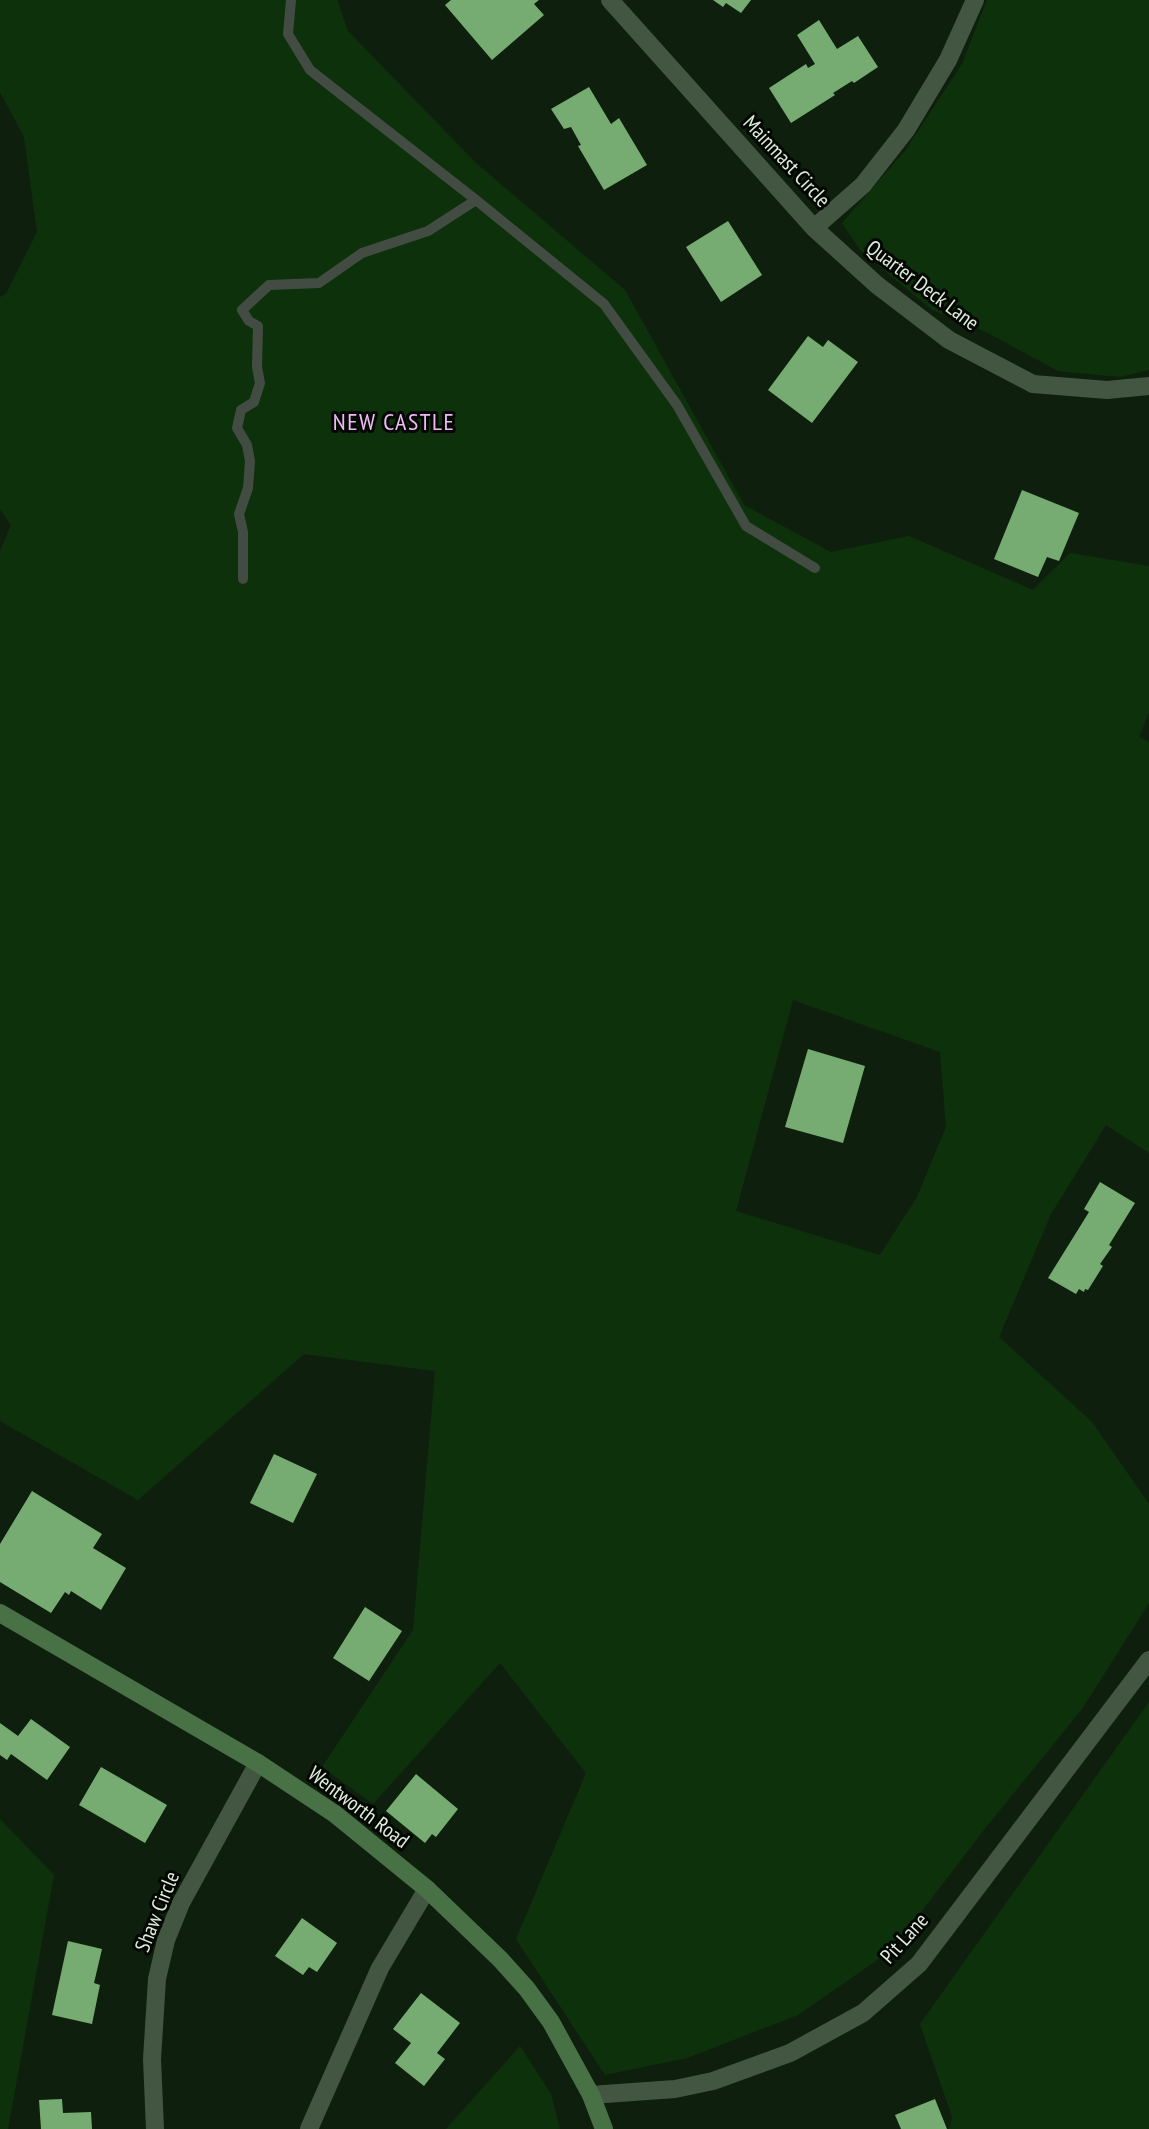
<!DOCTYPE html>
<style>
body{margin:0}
canvas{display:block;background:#0e200d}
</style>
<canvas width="1149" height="2129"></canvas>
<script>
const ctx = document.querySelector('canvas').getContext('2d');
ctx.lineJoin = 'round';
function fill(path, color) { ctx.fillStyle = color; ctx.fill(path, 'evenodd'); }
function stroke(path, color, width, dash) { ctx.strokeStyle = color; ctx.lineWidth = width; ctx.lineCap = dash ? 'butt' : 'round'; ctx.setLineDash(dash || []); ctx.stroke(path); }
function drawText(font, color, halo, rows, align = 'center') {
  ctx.font = font + ' "PT Sans Narrow",sans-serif'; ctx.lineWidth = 6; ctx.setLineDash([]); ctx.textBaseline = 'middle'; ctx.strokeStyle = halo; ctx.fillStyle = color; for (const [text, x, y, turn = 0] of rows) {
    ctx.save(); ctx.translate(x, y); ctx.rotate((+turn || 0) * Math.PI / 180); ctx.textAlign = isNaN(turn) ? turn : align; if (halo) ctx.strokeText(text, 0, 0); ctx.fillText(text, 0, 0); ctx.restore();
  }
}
const green = new Path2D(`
 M0,0h337l11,31 128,132 149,127 119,215 87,47 78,-16 124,54 37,-37 79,13v146l-10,25 10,5v411l-43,-28 -55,89 -52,123 93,85 57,82v99l-67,106 -99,122 -90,118 -95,66 -111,43 -82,17 -89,-136 70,-166 -86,-110 -127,141 -51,-37 91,-137 22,-259 -131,-17 -166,146 -138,-79v-870l11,-26 -11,-16v-212l6,-3 31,-62 -13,-95 -24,-45zM793,1000l147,52 6,75 -29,70 -37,58 -144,-44z
 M987,0h162v370l-29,7 -62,-6 -72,-39 -54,-22 -71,-59 -19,-28 63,-72 57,-87z
 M1149,1702v427h-200l3,-12 -32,-93z
 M0,1819l54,56 -46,254h-8z
 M520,2046l31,48 9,35h-114z`);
const stream = new Path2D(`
 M291,0l-3,34 22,36 166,130 128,104 73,101 69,121 69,42
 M243,579v-47l-4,-18 9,-26 2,-27 -3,-16 -10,-17 4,-18 13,-8 6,-19 -3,-16 1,-41 -9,-5 -7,-11 27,-25 50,-2 43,-30 66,-22 48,-31`);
const building = new Path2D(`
 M451,0h88l-5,4 10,11 -52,45 -47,-55z
 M713,0h38l-10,13 -15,-10 -3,4z
 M819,20l18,29 21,-13 20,31 -24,16 -2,-2 -19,12 2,2 -44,28 -22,-35 37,-24 2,4 7,-4 -18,-29z
 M589,87l22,37 8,-6 28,47 -43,25 -26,-44 3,-1 -10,-18 -7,2 -13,-20z
 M728,221l34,54 -41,27 -35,-55z
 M808,336l15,11 5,-7 30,22 -46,61 -44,-33z
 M1022,490l57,23 -20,48 -12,-4 -9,20 -44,-18z
 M808,1049l57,17 -22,77 -58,-16z
 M1100,1182l35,21 -26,42 3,2 -12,17 3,2 -15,24 -3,-1 -1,3 -5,-3 -3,5 -28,-16 41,-66 -5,-3z
 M274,1454l43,20 -24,49 -43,-20z
 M32,1491l70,43 -9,14 33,20 -25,42 -30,-19 -2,4 -4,-3 -14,21 -51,-31v-38z
 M365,1607l37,24 -33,50 -36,-23z
 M31,1719l39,28 -23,33 -36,-26 -4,6 -7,-5v-32l18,13z
 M101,1767l66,38 -22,38 -66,-38z
 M416,1774l42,35 -22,28 -4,-3 -7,9 -39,-32z
 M302,1918l35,25 -20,29 -8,-5 -6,8 -28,-19z
 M68,1941l34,8 -8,34 6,2 -8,39 -40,-9z
 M421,1993l39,30 -23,30 8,6 -21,27 -29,-23 16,-20 -18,-14z
 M62,2099l1,14 28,-1 1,17h-51l-2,-29z
 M935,2099l12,30h-46l-6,-14z`);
const street = new Path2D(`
 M610,0l204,228 49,-43 43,-55 42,-70 27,-60
 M814,228l63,57 72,55 84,44 74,6 42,-4
 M591,2095l84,-6 38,-8 77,-28 73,-40 56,-49 230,-304
 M155,2129l-3,-70 5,-80 9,-39 15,-37 77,-140
 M309,2129l71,-161 47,-79`);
const secondary = new Path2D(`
 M0,1613l258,150 77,51 92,75 73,70 27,30 24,33 40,73 13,34`);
const streetNames = [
 ["Mainmast Circle",786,162,47],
 ["Quarter Deck Lane",922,286,37],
 ["Wentworth Road",358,1808,37],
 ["Shaw Circle",158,1912,-68],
 ["Pit Lane",905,1939,-48]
];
const quarterNames = [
 ["NEW CASTLE",394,423]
];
fill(green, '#0d310a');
stroke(stream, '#434c43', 10);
fill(building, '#76ac71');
stroke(street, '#435641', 18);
stroke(secondary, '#497146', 18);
drawText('21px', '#e0ecdf', '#030702', streetNames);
ctx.letterSpacing = '1.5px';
drawText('24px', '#eeb9f5', '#030702', quarterNames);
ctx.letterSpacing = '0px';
</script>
